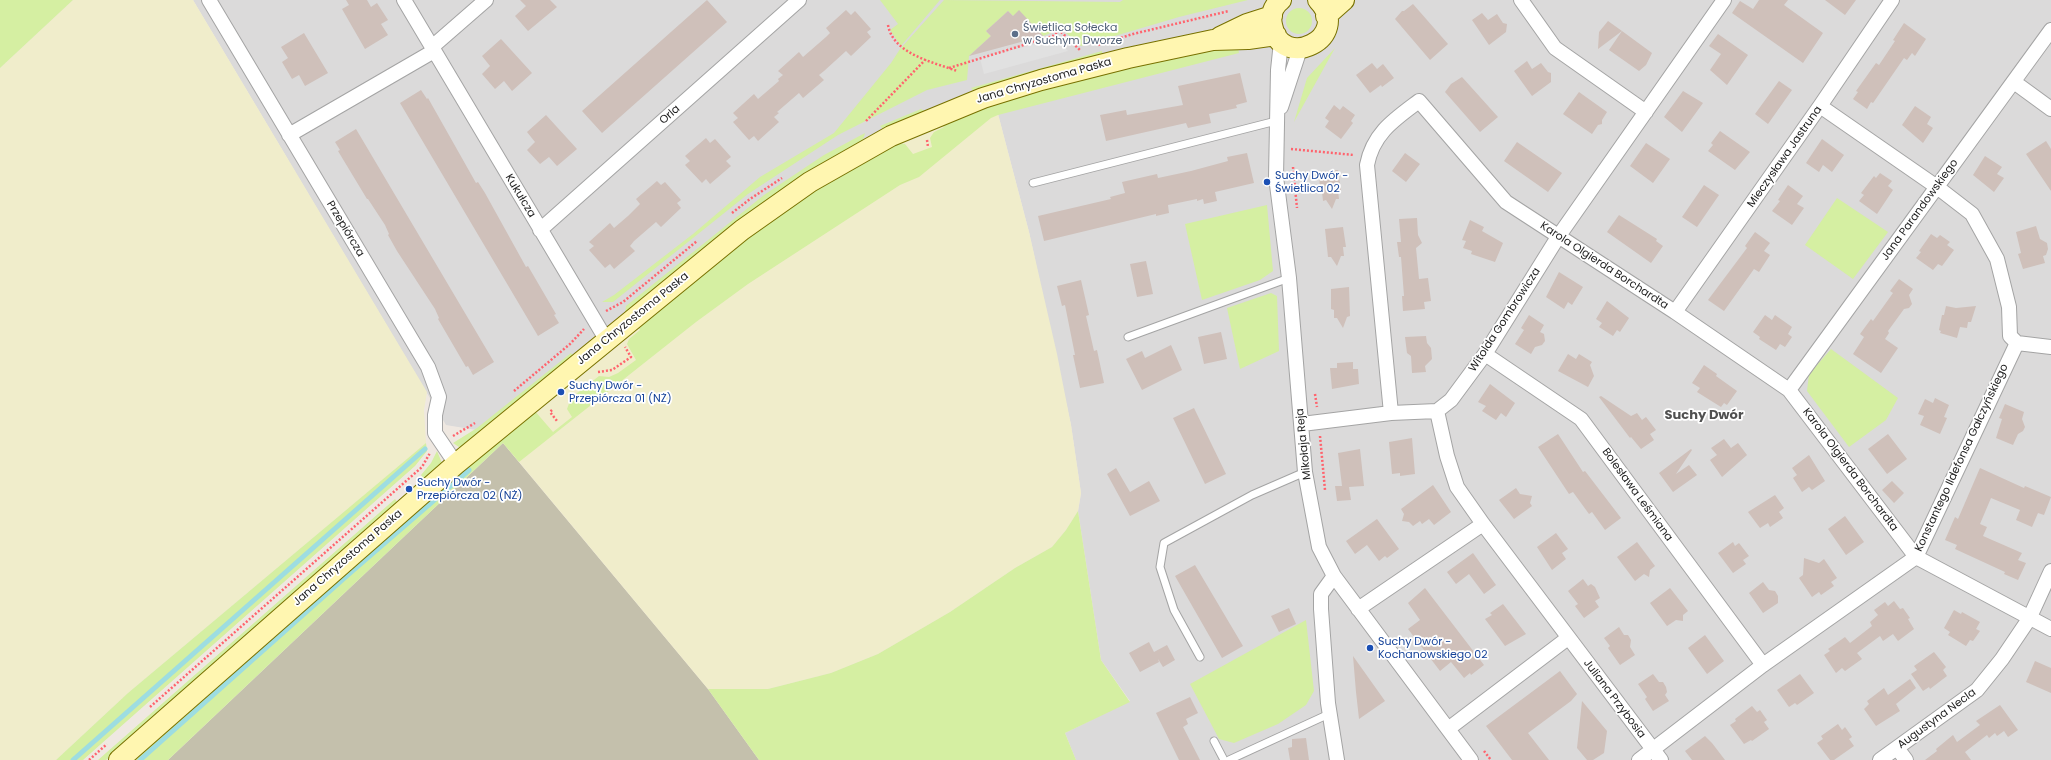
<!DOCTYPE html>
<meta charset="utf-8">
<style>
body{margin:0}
canvas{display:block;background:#efe8e1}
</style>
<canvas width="2051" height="760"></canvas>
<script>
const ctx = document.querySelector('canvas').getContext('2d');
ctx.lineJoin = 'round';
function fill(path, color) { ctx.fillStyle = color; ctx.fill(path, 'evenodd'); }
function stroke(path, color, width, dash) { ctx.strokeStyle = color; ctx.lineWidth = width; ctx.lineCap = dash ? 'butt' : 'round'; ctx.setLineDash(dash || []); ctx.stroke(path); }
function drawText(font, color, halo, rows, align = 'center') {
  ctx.font = font + ' Poppins,sans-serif'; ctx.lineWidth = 3.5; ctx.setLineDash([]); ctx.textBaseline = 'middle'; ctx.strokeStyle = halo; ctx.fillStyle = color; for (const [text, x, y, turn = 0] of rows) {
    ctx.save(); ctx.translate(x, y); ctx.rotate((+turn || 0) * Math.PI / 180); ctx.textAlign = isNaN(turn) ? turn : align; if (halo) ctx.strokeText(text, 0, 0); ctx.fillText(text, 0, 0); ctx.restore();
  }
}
const residential = new Path2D(`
 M193,0h1858v760h-975l-11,-27 65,-32 -29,-41 -23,-149 3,-18 -10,-68 -42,-193 -36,-137 -498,338 -49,-8z`);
const construction = new Path2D(`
 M503,443l205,246 51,71h-591z`);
const farmland = new Path2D(`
 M73,0h120l234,392 -3,18 2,33 -298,250 -72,67h-56v-692z
 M993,95l36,137 28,122 14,71 10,68 -3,18 -12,19 -14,17 -37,21 -65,44 -72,42 -47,19 -63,16h-60l-213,-256 315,-251z`);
const grass = new Path2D(`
 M0,0h73l-73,68z
 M880,0h60l-39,46 -11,-16 8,-6z
 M944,0l176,2 3,-2h125l-69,17 -98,29 -24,-21 -6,8 -8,3 -24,-25 -6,5 -5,-5 -22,20 5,5 -22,20 -2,24 -40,10 -89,45 -90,59 -135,108h-11l12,-7 79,-61 67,-57 74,-44 57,-70 9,-14z
 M1286 21a13 13 0 1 1 26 0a13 13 0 1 1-26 0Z
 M1238,48l1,5 -241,62 -7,3 -72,59 -19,8 -152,99 -52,38 -177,140 -16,-19 -335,317h-36l221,-195 181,-155 19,22 19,-15 -5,-8 4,-11 28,-22 10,1 9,-4 18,-13 -9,-16 2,-5 11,-9 -3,-4 108,-88 58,-42 94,-53 8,1 8,10 19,-7 -2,-9 4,-6 10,-5 -2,-5 77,-28 174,-41z
 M1335,48l-41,74 13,-44z
 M1102,51l1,5 -129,35 -3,-3z
 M921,109l6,3 -43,18 -4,-4z
 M865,133l-3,10 -235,171 -2,-2 1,-6 138,-111 60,-40z
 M1837,198l51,34 -35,47 -48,-34z
 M1267,205l6,66 -13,9 -58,20 -17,-76z
 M1271,293l6,3 2,55 -39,18 -13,-61z
 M1831,349l67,49 -12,22 -37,27 -42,-56 2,-17z
 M571,353l3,4 -110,89 -5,1 -6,-4 24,-15z
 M426,443l1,8 -12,15 -332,294h-27l72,-67z
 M437,451l5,12 -3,5 -14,13 -4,-6 10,-12z
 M395,499l3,4 -288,254 -4,3h-8z
 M1078,511l23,149 29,42 -65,31 11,27h-317l-51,-71h60l63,-16 47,-19 72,-42 65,-44 37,-21 14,-17z
 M1306,620l8,71 -8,14 -28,19 -44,19 -15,-4 -29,-55z`);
const parking = new Path2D(`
 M1056,39l12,12 -84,23 -4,-16z`);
const stream = new Path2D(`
 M73,760l352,-311
 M140,760l209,-186 120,-104`);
const building = new Path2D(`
 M346,0h21l4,7 6,-4 11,17 -7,4 7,11 -23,14 -23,-40 7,-4z
 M520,0h30l7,7 -29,24 -13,-15 11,-10z
 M707,0l20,22 -125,111 -20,-22z
 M1759,0h29l-4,5 39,28 -20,30 -71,-50 8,-12 13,8z
 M1825,0h31l-11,15z
 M1413,4l35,40 -18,16 -35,-41 7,-8h2z
 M846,10l5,5 4,-4 16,18 -4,3 4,5 -20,19 -5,-5 -22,20 -5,4 5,5 -21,18 -4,-5 -22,19 2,1 -5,4 5,5 -21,19 -4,-5 -5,4 -16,-18 5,-4 -5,-5 21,-19 4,5 21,-18 -1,-2 5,-4 -5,-4 21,-19 4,5 23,-20 4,-4 -4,-5z
 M1019,10l24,26 -74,20 22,-20 -5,-5 22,-20 5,5z
 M1482,13l6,7 9,-6 6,9 4,1 -1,8 -17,13 -17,-25z
 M1608,21l14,10 -24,18 1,-17z
 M1904,23l22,16 -11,17 -3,-3 -5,7 -3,-2 -31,45 -2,-1 -4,7 -14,-10 5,-7 -2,-1 20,-28 3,2 16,-24 -2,-1z
 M1622,31l30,22 -6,12 -7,6 -30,-21z
 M304,33l24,40 -23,13 -6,-11 -7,4 -10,-17 6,-4 -7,-11z
 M1718,34l30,21 -21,30 -17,-15 11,-16 -12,-8z
 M501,39l31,34 -20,18 -8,-10 -9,8 -13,-15 8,-8 -8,-10z
 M1527,61l5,8 9,-6 7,9 3,1v9l-19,14 -18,-25z
 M1372,63l5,6 6,-5 11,14 -12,9 -1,-2 -11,8 -14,-18z
 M1240,73l7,29 -11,3 1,3 -28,6 2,9 -23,5 -2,-5 -80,18 -6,-26 26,-5 1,5 56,-10 -5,-19z
 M1462,77l36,40 -18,15 -35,-40 6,-8z
 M1779,81l13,9 -24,34 -13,-10z
 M421,90l6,9 1,-1 48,85 2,-1 7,11 41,74 2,-1 28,48 -2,1 5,8 -21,13 -138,-233z
 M1683,91l20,12 -21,29 -18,-15z
 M1579,92l28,20 -5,8v4l-4,1 -6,9 -29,-20z
 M1334,105l6,5 3,-4 12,9 -4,6 2,2 -12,16 -16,-12 4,-6 -4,-3z
 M1915,106l16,11 -4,7 6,4 -10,15 -21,-18z
 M546,115l31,34 -20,17 -8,-9 -9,7 -13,-14 8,-8 -8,-10z
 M356,129l138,233 -21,13 -5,-9 -2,1 -28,-48 1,-1 -4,-9 -38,-58 -9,-16 1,-1 -4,-9 -17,-26h-1l-29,-48 2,-1 -5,-8z
 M1720,131l30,21 -15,18 -27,-19 5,-6 -2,-2z
 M706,138l4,5 5,-4 16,18 -5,4 5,5 -21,18 -4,-5 -4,4 -17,-18 5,-4 -5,-5z
 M1822,139l22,16 -12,17 -9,-7 -4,7 -13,-9z
 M2046,141l5,8v42l-25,-37z
 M1517,142l45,31 -14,19 -44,-31z
 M1646,143l24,16 -17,24 -23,-17z
 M1247,153l7,30 -39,9 2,9 -13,3 -1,-5 -6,2v-2l-29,6 1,8 -13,3v-2l-112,27 -6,-25 73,-17 -1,-2 15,-4 -3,-11 35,-8 1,4 33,-7 37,-10 -1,-4z
 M1405,153l15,11 -14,18 -14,-11z
 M1985,156l17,11 -5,7 7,4 -10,14 -21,-17z
 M1338,170l3,20 -3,1 1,8h-3l-4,10 -6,-9 -3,1 -1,-9h-2l-1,-20z
 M1880,173l12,8 -4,5 5,4 -16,24 -18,-13 5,-6 -3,-2 13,-17 2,2z
 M657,181l4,4 4,-3 16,18 -4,3 4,5 -20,19 -5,-5 -22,19 -4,5 5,5 -21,18 -4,-5 -5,4 -16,-18 5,-4 -5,-4 21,-19 4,5 14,-12 12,-12 -4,-5z
 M1704,185l15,10 -22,32 -15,-10z
 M1788,185l15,11 -6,8 7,4 -12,17 -20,-14 8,-10 -2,-1z
 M1619,215l38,24 -1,2 7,5 -12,17 -44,-31z
 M1417,218l1,17 4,8 -6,5 3,31 9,-1 3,23 -7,1 1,7 -22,2 -1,-15h2l-3,-39h-2l-2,-15h4l-2,-23z
 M1470,220l14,7 -2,4 21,12 -8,19 -24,-8 1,-3 -9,-3 3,-7 -4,-1z
 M2036,226l4,13 7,4 1,6 -2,6 -3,1 2,7 -22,6 -5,-15 3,-1 -5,-21z
 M1343,227l3,20h-3l1,9h-3l-4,10 -6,-9h-3l-3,-28z
 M1755,232l15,11 -6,8 6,4 -11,17 -5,-3 -30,42 -16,-11 39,-52 -2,-2z
 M1931,234l6,4 3,-3 10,7 -3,3 7,5 -12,16 -4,-2 -5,6 -17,-12 5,-6 -2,-1z
 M1146,261l7,33 -16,3 -7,-33z
 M1559,272l24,15 -11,18 -4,-3 -4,7 -18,-12z
 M1899,279l14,10 -4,6 3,9 -3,4 -5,1 -16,22 1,2 -4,6 13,9 -17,25 -28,-19 11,-17 -4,-3 11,-15 2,2 20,-28 -3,-2z
 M1081,280l8,35 -3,1 8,35 3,-1 7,33 -24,5 -7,-33h2l-10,-50 -3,1 -5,-20z
 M1349,287l1,29 -3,1 -4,11 -6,-10h-3v-8l-3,-1v-20z
 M1607,301l22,17 -9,14 -3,-2 -4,6 -14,-9 3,-4 -6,-4z
 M1946,306l10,2 20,-2 -5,16h-3l-1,6 -7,-1 -3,11 -17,-5 1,-2 -2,-1 3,-15h2z
 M1529,315l15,10 -4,7 4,2 1,7 -3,4 -7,2 -4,7 -16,-10 9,-14 -3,-2z
 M1765,315l7,5 3,-5 17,12 -4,7 4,3 -7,10 -5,-3 -4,6 -17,-11 1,-2 -7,-5z
 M1221,332l6,27 -23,5 -6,-27z
 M1426,336l1,7 4,5 1,11 -7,7 1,6 -14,1 -1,-17 -4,-3 -2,-16z
 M1171,345l11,25 -40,20 -16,-31 16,-8 3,7z
 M1568,354l8,5 3,-5 13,8 -2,3 4,11 -6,11 -30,-16z
 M1353,362v7h5l1,15 -27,5 -2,-21h7v-5z
 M1704,365l13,9 -1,2 21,15 -10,14 -3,-2 -3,4 -24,-15 3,-4 -8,-5z
 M1490,384l25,19 -9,14 -5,-4 -5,7 -14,-9 4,-5 -8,-4z
 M1601,396l30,20 6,-3 5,7 4,-3 10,13 -6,4 4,6 -13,9 -10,-12 -1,1 -31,-41z
 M1935,398l14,7 -5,12 3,1 -7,16 -20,-9 4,-9 -6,-2 7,-15 8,4z
 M2005,404l19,8 -2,7 3,8 -2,4 -5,3 -5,11 -17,-7 6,-19 -3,-1z
 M1194,408l32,66 -21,10 -32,-66z
 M1558,434l25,38 2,-1 36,47 -16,12 -13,-18 -3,2 -16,-22 -4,2 -31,-47z
 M1888,434l19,25 -20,15 -19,-25z
 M1412,438l3,36 -15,2v-3l-8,1 -3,-32z
 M1724,439l7,9 7,-5 9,12 -25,22 -12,-17 7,-5 -6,-7z
 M1360,449l4,37 -15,1 2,13 -14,1 -2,-15h7l-4,-33z
 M1691,449l1,1 -16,24 13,-9 8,10 -24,17 -14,-19z
 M1809,455l16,26 -13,9 -3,-3 -7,5 -9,-14 4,-3 -5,-7z
 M1116,468l14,24 19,-11 11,20 -30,15 -23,-42z
 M1980,468l44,20 1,-2 26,11 -7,18 -6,-2 -6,14 -16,-7 4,-10 -29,-12 -11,26 7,3 -4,9 39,17 -4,7 8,3 -8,17 -14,-6 1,-2 -50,-23 2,-4 -12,-5 10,-23 3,2z
 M1892,481l12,12 -10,10 -12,-13z
 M1433,485l18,27 -17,13 -5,-6 -7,5 -2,-3 -7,5 -4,-4 -7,-1 2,-7 -3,-5z
 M1516,488l4,6 12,2 -2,7 2,3 -18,13 -15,-19z
 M1775,495l9,13 -5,4 4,6 -13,9 -2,-4 -8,5 -12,-16z
 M1845,516l19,26 -18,13 -18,-26z
 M1377,519l22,30 -12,9 -2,-2 -6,5 -12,-16 -12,9 -9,-13z
 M1556,533l12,16 -6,4 4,6 -14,11 -15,-23z
 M1637,542l18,24 -5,4 -1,7 -5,-3 -9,7 -18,-24z
 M1733,542l2,4 4,-3 10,13 -6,4 3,4 -13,9 -15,-20z
 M1473,553l23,32 -12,9 -15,-20 -13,10 -9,-12z
 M1804,558l15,5 5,-4 13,19 -6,4 3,4 -13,9 -2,-3 -7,5 -13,-19 4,-3z
 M1195,565l48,81 -21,12 -47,-82z
 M1583,579l5,7 3,-2 4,3 5,11 -5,3 4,6 -15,11 -9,-12 3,-2 -10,-13z
 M1763,582l6,8 6,1 3,5v7l-15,10 -14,-20z
 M1425,588l59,77 -13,10 -1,-2 -6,5 -13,-16 -11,9 -32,-42 12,-9 -12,-17z
 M1670,588l18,23 -5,4v6l-7,-1 -9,6 -17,-23z
 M1894,601l6,8 3,-1 7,10 -2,1 6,10 -16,12 -5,-7 -10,7 -3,-5 -23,17 5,6 -17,12 -3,-3 -6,5 -12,-18 6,-4 -2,-2 17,-12 5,6 22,-17 -2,-4 8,-7 -4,-5 11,-8 3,4z
 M1503,604l23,30 -21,12 -20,-27 7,-4 -2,-2z
 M1289,608l7,16 -17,8 -8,-16z
 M1954,610l7,4 1,-2 18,10 -4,7 4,2 -7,10 -3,-1 -4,6 -18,-11 2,-3 -6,-4z
 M1619,627l5,8h4l3,5 -1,7 5,8 -15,10 -12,-17 2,-2 -6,-8z
 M1705,635l19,26 -17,13 -19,-26z
 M1149,642l5,10 13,-7 8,15 -12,7 -5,-8 1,3 -19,10 -11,-19z
 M1934,652l12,15 -3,3 4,6 -17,13 -1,-2 -6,4 -12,-17 6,-4 -3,-4z
 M1353,656l32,45 -26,18 -3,-27z
 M2035,661l16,7v25l-25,-11z
 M1560,671l17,23 -6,7 -43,32 21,27h-37l-26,-34z
 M1653,674l6,8h4l3,5 1,5 -2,3 4,6 -16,10 -8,-12 2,-2 -9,-13z
 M1800,674l14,19 -17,12 -2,-2 -6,4 -12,-17z
 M1910,679l6,9 -20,16 4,7 -24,15 -12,-17 5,-5 -2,-3 17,-13 4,7z
 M1190,697l8,16 -12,6 2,5 -5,3 17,33h-21l-23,-47z
 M1582,701l25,30 -3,22 -11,7h-6l-10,-12z
 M2000,705l18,25 -10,7 -4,-6 -7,5 -2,-3 -6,5 -2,-3 -22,17 6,8h-46l12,-9 -1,-2 17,-14 4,7 23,-17 -4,-4z
 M1752,706l5,6 3,-2 7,10 -3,2 5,7 -17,12 -1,-1 -7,4 -14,-19 6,-4 -1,-2z
 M1838,724l4,6 3,-3 7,10 -3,2 5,7 -20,14h-4l-13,-17 6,-4 -2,-3z
 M1705,736l7,7 13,17h-33l-7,-9z
 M1306,738l3,22h-19l-2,-12 4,-1v-8z`);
const path = new Path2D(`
 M888,25c5,29 45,37 69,46
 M1098,45l35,-11 96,-23
 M949,68l104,-32 6,-6 22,21
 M866,121l60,-62
 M927,140l1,7
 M1291,149l63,6
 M1293,167l4,41
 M732,213l18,-14 32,-21
 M606,311l17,-9 74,-61
 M598,372l14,-2 19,-13 -6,-10
 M514,391l56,-47 14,-15
 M1315,394l2,13
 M552,410l-2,2 7,9
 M453,436l22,-13
 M1320,436l5,54
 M150,707l272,-240 8,-14
 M1484,751l7,9
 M89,760l18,-16`);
const lane = new Path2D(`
 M1033,183l243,-62
 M1128,337l161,-59
 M1200,657l-26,-47 -14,-43 4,-24 88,-48 53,-23
 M1214,741l10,19
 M1229,760l100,-46`);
const street = new Path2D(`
 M209,0l219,367 11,30 -4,18v18l21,31
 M404,0l203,341
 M1521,0l34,48 91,64
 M1281,42l-3,28 -2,107 13,101 16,194 14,75 15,29 137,184
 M432,47l54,-47
 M2014,82l37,27
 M1281,107l19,-58
 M289,135l145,-84
 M540,230l259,-230
 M1675,312l145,-206 72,-106
 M2017,343l34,4
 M1485,354l96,65 182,246
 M1789,390l262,-360
 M1437,411l10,45 10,31 26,37 178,236
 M1391,413l-24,-248c6,-32 28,-46 52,-64l87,101 169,110 114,78 127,167 135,72
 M1302,424l89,-11 46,-2 14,-11 34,-46 73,-117 166,-237
 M1334,576l-13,18v15l7,94 9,57
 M1358,609l125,-85
 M1448,729l120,-91
 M1897,748l9,12
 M1639,760l124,-95 153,-108 101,-214 -7,-7 -1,-29 -12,-48 -25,-45 -35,-27 -117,-81
 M1880,760l97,-70 25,-31 27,-40 22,-48`);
const secondary = new Path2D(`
 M1281,0c-8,6 -11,16 -9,25 9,48 82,12 46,-25
 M1326,16l18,-16
 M1220,37l27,-13 25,-8
 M119,760l337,-296 286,-234 68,-48 81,-46 92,-38 58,-18 87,-22 85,-18 35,-1 28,-4`);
const markers = [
 [1015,34,4,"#5c6f8a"],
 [1267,182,4,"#1a4fb4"],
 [561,392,4,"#1a4fb4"],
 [409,489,4,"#1a4fb4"],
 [1370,648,4,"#1a4fb4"]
];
const serviceNames = [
 ["Świetlica Sołecka",1023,28],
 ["w Suchym Dworze",1023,41]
];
const streetNames = [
 ["Jana Chryzostoma Paska",1044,81,-16],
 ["Orla",670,115,-41],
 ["Mieczysława Jastruna",1785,157,-55],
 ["Kukułcza",520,196,59],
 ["Jana Parandowskiego",1920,210,-54],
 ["Przepiórcza",345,229,59],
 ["Karola Olgierda Borchardta",1604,266,33],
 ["Jana Chryzostoma Paska",633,319,-39],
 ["Witolda Gombrowicza",1505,320,-57],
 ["Mikołaja Reja",1304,444,-96],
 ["Konstantego Ildefonsa Gałczyńskiego",1962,458,-65],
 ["Karola Olgierda Borchardta",1850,470,53],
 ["Bolesława Leśmiana",1637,495,54],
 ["Jana Chryzostoma Paska",348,558,-41],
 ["Juliana Przybosia",1614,699,53],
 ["Augustyna Necla",1937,719,-36]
];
const transitNames = [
 ["Suchy Dwór -",1275,176],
 ["Świetlica 02",1275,189],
 ["Suchy Dwór -",569,386],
 ["Przepiórcza 01 (NŻ)",569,399],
 ["Suchy Dwór -",417,483],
 ["Przepiórcza 02 (NŻ)",417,496],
 ["Suchy Dwór -",1378,642],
 ["Kochanowskiego 02",1378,655]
];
const quarterNames = [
 ["Suchy Dwór",1704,416]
];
fill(residential, '#dbdada');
fill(construction, '#c4c0ac');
fill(farmland, '#f0edcb');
fill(grass, '#d5efa2');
fill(parking, '#e1e1e1');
stroke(stream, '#9ddde1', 5);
fill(building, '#cfc0ba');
stroke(lane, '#a4a4a4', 9);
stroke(street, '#a4a4a4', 16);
stroke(secondary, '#787100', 22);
stroke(path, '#ff636d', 2.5, [2, 2]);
stroke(lane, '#fff', 7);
stroke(street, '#fff', 14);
stroke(secondary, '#fff6b0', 20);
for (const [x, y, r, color] of markers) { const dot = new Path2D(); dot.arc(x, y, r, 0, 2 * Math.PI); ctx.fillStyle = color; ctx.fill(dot); stroke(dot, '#fff', 1.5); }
drawText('11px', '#4e5e75', '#fff', serviceNames, 'left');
drawText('11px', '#1d1d1d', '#fff', streetNames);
drawText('11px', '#164399', '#fff', transitNames, 'left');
drawText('bold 13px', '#505050', '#fff', quarterNames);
</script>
